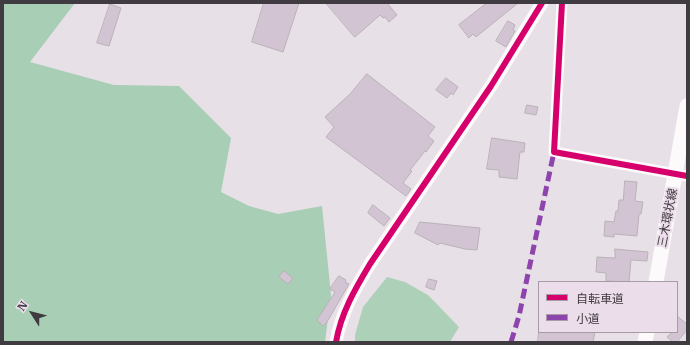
<!DOCTYPE html>
<meta charset="utf-8">
<style>
body{margin:0}
#map{position:relative;width:690px;height:345px;overflow:hidden;background:#e8e0e7;font-family:"IBM Plex Serif","Noto Sans JP",serif}
canvas{display:block}
.frame{position:absolute;inset:0;border:4px solid #403b40;pointer-events:none}
.legend{position:absolute;left:538px;top:281px;width:140px;height:52px;box-sizing:border-box;background:#ebddea;border:1px solid #a79ca6;margin:0;padding:5px 7px;list-style:none;font-size:12px;color:#403b40}
.legend li{display:flex;align-items:center;gap:8px;height:20px}
.legend b{width:20px;border:1px solid #a79ca6}
.north{position:absolute;left:12px;top:293px;width:40px;height:40px;-webkit-text-stroke:3px #ebddea;paint-order:stroke;rotate:306deg;font-size:11px;font-weight:700;line-height:16px;text-align:center;color:#403b40}
.north::after{content:'';display:block;margin:auto;width:14px;height:18px;background:#403b40;clip-path:polygon(50% 0,100% 100%,50% 72%,0 100%)}
</style>
<div id="map">
<canvas width="690" height="345"></canvas>
<div class="frame"></div>
<ul class="legend">
<li><b style="height:5px;background:#d6006c"></b>自転車道</li>
<li><b style="height:5px;background:#8e44ad"></b>小道</li>
</ul>
<div class="north">N</div>
</div>
<script>
const ctx = document.querySelector('canvas').getContext('2d');
ctx.lineJoin = 'round';
function fill(path, color) { ctx.fillStyle = color; ctx.fill(path, 'evenodd'); }
function stroke(path, color, width, dash) { ctx.strokeStyle = color; ctx.lineWidth = width; ctx.lineCap = dash ? 'butt' : 'round'; ctx.setLineDash(dash || []); ctx.stroke(path); }
function drawText(font, color, halo, rows, align = 'center') {
  ctx.font = font + ' "IBM Plex Serif","Noto Sans JP",serif'; ctx.lineWidth = 4; ctx.setLineDash([]); ctx.textBaseline = 'middle'; ctx.strokeStyle = halo; ctx.fillStyle = color; for (const [text, x, y, turn = 0] of rows) {
    ctx.save(); ctx.translate(x, y); ctx.rotate((+turn || 0) * Math.PI / 180); ctx.textAlign = isNaN(turn) ? turn : align; if (halo) ctx.strokeText(text, 0, 0); ctx.fillText(text, 0, 0); ctx.restore();
  }
}
const green = new Path2D(`
 M387,277l18,5 23,13 31,32 -9,15h-95v-7l8,-28z`);
const forest = new Path2D(`
 M3,3h72l-45,59 84,23 65,1 52,52 -10,54 28,14 29,8 44,-8 9,89 -6,47h-322z`);
const building = new Path2D(`
 M264,3h35l-16,49 -31,-10z
 M326,3h61l10,12 -8,7 -4,-5 -2,1 -3,-3 -25,22z
 M487,3h31l-42,34 -3,-3 -4,4 -10,-13z
 M110,4l11,4 -12,38 -12,-3z
 M508,21l7,4 -2,5 2,1 -9,16 -10,-6z
 M367,74l68,53 -7,9 6,5 -8,11 -1,-1 -15,19 2,1 -9,12 8,6 -5,7 -80,-59 8,-10 -9,-10 25,-23z
 M446,78l12,9 -5,8 -2,-2 -4,5 -11,-8z
 M527,105l11,2 -2,8 -11,-2z
 M492,138l33,5 -1,9h-4l-3,27 -18,-2v-7l-12,-1z
 M625,181l12,1 -2,19 8,1 -2,12h-2l-2,22 -23,-2v3l-10,-1 1,-15 9,1 2,-11h2l1,-11h4z
 M373,205l17,13 -6,8 -16,-13z
 M420,222l60,6 -3,22 -12,-1 -25,-6 -2,2 -23,-12z
 M615,249l33,3 -1,9 -16,-1 -2,22 -23,-1v-8l-10,-1 1,-15 18,1z
 M284,271l9,7 -5,6 -9,-7z
 M339,276l7,4 -1,2 4,2 -22,38 -4,4 -6,-6 18,-28 -5,-3z
 M429,279l8,2 -3,9 -8,-3z
 M677,316l10,8v6l-10,12h-4l-6,-5 5,-5h5z
 M539,332h56l-2,10h-55z`);
const minor = new Path2D(`
 M562,3l-8,149 133,24`);
const tertiary = new Path2D(`
 M336,342c5,-29 19,-53 34,-78l121,-178 51,-83`);
const secondary = new Path2D(`
 M656,282l31,-176
 M645,342l2,-10`);
const quiet = new Path2D(`
 M511,342l8,-26 35,-164`);
const cycleway = new Path2D(`
 M562,3l-8,149 133,24
 M336,342c5,-29 19,-53 34,-78l121,-178 51,-83`);
const streetNames = [
 ["三木環状線",668,218,-79]
];
fill(green, '#add0b9');
fill(forest, '#a8ceb6');
fill(building, '#d3c4d3');
stroke(building, '#b8b2b7', 1);
stroke(minor, '#fcfafb', 11);
stroke(tertiary, '#fcfafb', 13);
stroke(secondary, '#fcfafb', 15);
stroke(quiet, '#8e44ad', 5, [10, 5]);
stroke(cycleway, '#d6006c', 6);
drawText('12px', '#403b40', '#ebddea', streetNames);
</script>
